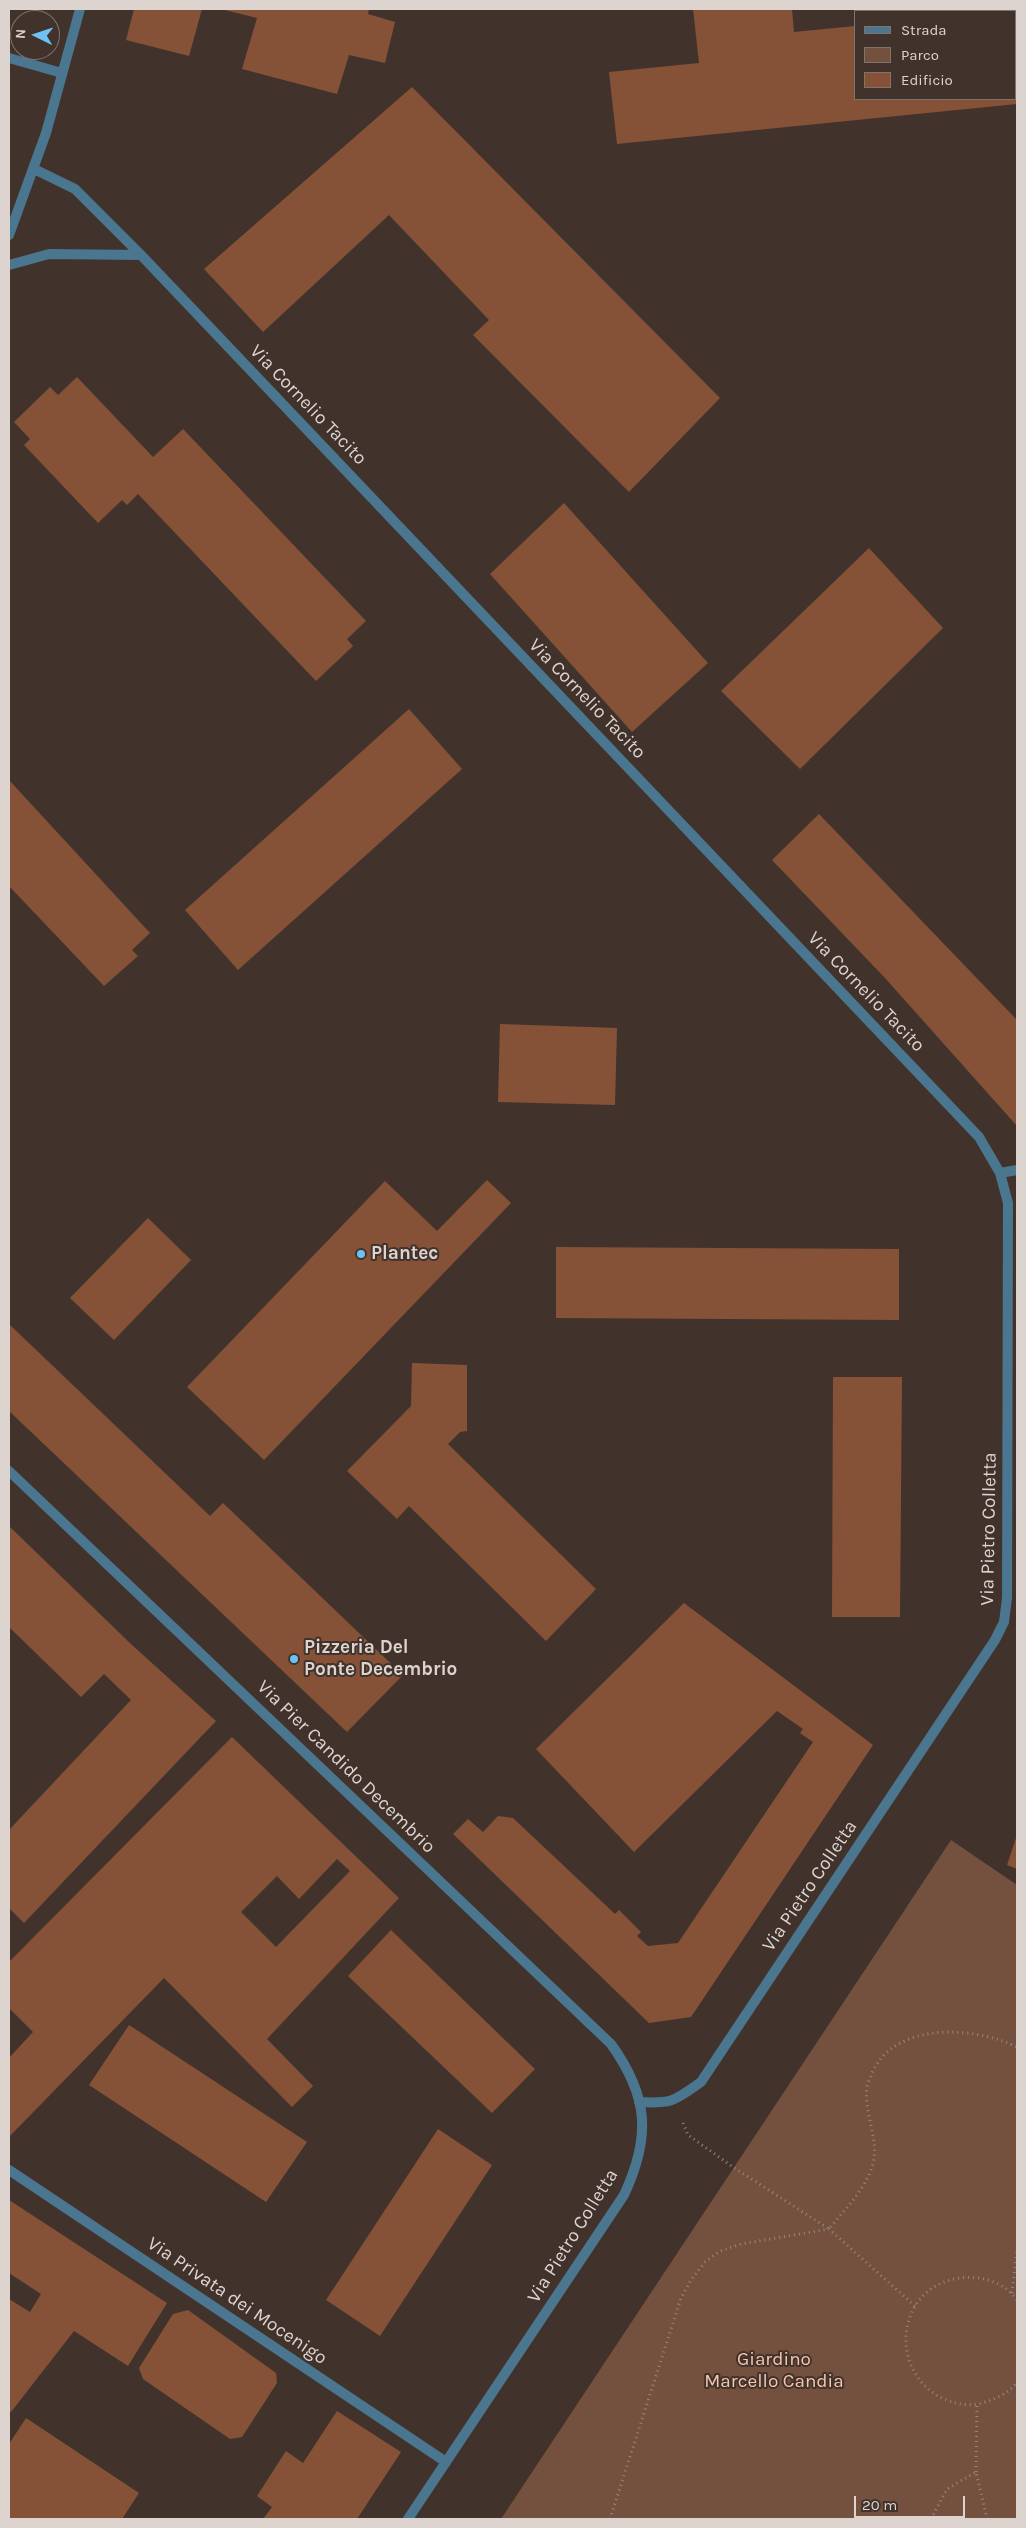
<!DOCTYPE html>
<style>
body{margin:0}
#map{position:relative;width:1026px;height:2528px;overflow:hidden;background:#41332c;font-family:Karla,sans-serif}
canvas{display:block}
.frame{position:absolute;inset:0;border:10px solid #ddd4d0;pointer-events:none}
.legend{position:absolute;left:854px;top:10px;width:162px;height:90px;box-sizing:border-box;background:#41332c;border:1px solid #7f736e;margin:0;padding:6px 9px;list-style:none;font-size:15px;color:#ddd4d0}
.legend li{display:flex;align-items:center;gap:10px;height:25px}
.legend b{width:25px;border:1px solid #7f736e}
.north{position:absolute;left:10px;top:10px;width:50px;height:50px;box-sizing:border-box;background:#41332c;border:1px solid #7f736e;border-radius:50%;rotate:274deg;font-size:14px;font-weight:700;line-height:20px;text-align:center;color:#ddd4d0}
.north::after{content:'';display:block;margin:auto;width:18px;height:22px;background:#6dc2f3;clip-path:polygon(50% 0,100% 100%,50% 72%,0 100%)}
.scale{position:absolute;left:854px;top:2496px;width:111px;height:22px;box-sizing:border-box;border:2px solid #ddd4d0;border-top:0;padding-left:6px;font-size:15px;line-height:18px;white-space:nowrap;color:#ddd4d0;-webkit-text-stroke:4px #41332c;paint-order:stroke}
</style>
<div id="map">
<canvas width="1026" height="2528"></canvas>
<div class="frame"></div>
<ul class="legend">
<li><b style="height:6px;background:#4a768f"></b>Strada</li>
<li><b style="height:14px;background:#74503f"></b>Parco</li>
<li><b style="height:14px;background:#855238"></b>Edificio</li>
</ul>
<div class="north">N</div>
<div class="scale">20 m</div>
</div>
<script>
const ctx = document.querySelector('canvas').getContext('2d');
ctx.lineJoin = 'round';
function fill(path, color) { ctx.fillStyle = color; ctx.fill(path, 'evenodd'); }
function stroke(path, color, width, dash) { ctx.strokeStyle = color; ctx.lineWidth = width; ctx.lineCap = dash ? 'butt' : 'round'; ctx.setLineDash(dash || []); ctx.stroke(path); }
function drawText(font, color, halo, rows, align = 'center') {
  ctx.font = font + ' Karla,sans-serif'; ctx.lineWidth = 4; ctx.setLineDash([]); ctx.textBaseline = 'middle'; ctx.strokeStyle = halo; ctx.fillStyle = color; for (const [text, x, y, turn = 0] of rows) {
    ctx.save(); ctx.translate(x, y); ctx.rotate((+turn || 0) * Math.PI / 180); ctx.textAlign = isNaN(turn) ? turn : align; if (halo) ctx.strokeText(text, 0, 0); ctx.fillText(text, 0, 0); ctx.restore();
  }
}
const green = new Path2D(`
 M951,1840l66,45v634h-516z`);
const building = new Path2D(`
 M134,9h68l-13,47 -63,-16z
 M221,9h148l-1,5 27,8 -10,41 -36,-8 -12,39 -95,-25 15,-51z
 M693,9h99l2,23 61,-6v73h160v-76h2v81l-400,40 -8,-72 90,-9z
 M864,9h95v2h-95z
 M412,87l308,311 -91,94 -156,-157 16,-15 -100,-105 -126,117 -59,-63z
 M77,377l76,80 30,-28 183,192 -19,18 6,7 -37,35 -178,-187 -11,11 -5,-5 -24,23 -74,-78 6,-6 -16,-17 36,-35 8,8z
 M564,503l144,160 -76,69 -142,-158z
 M869,548l74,80 -143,141 -79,-78z
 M409,709l53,60 -224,201 -53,-60z
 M9,780l141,153 -18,17 6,6 -34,30 -95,-100z
 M819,814l198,206v106l-132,-148 -113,-118z
 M500,1024l117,4 -2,77 -117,-3z
 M487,1180l24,23 -247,257 -77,-73 198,-206 52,50z
 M148,1218l43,42 -77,80 -44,-42z
 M556,1247l343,2v71l-343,-2z
 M9,1324l201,192 13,-13 180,172 -56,57 -338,-321z
 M412,1363l55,2v66l-7,1 -12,12 148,145 -50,52 -137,-135 -12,13 -50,-48 64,-65z
 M833,1377h69l-2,240h-68z
 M9,1526l123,119 84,76 -192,202 -15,-15v-78l122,-130 -27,-26 -23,23 -72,-70z
 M684,1603l189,142 -182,272 -42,6 -196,-189 15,-15 15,13 15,-16 15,2 102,96 4,-4 22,22 -4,4 11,10 30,-3 135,-201 -13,-9 3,-4 -26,-18 -143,141 -98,-103z
 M232,1737l167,161 -132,141 46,47 -21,21 -128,-129 -155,159v-79l24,-26 -24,-24v-46zM337,1859l13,12 -74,76 -35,-35 36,-36 22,23z
 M1017,1835v34l-10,-4z
 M391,1930l144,139 -43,44 -144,-137z
 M129,2025l178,117 -41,60 -177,-117z
 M438,2129l54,36 -112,171 -54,-36z
 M9,2200l158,103 -39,63 -54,-35 -63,81 -2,-1v-112l21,13 11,-18 -32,-21z
 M188,2310l88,63 1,10 -35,54 -12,2 -87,-60 -4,-11 34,-54z
 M337,2411l64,41 -44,67h-94l9,-12 -15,-11 29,-45 17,12z
 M26,2418l113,75 -17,26h-113v-75z`);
const path = new Path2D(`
 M683,2123l5,12 45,32 96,62c16,-20 35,-38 43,-62 9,-26 -9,-54 -5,-80 0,-4 4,-9 5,-14 23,-52 102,-47 145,-26
 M1012,2293l5,-42
 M1017,2300c-13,-18 -36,-25 -57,-22 -67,9 -73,100 -11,123 10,4 23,5 33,2 14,-4 27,-10 35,-21
 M976,2472l1,-67
 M610,2519l71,-221 10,-18 14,-18 15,-11 21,-7 88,-15 86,77
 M931,2519l16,-30 29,-17 11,47`);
const service = new Path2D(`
 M9,58l53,15
 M9,2170l437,292`);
const minor = new Path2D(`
 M34,169l41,20 66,66 838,882 21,36 8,30 -1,395 -3,24 -9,18 -294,442c-27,19 -28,22 -62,20
 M9,235l37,-102 34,-124
 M9,265l40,-11 92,1
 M1000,1173l17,-3
 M9,1471l602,573c38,53 40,93 13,151l-216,324`);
const markers = [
 [361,1254,5,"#6dc2f3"],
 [294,1659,5,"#6dc2f3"]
];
const streetNames = [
 ["Via Cornelio Tacito",308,405,46],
 ["Via Cornelio Tacito",587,699,46],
 ["Via Cornelio Tacito",866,992,46],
 ["Via Pietro Colletta",989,1529,-89],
 ["Via Pier Candido Decembrio",346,1767,44],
 ["Via Pietro Colletta",810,1886,-56],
 ["Via Pietro Colletta",573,2236,-58],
 ["Via Privata dei Mocenigo",237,2301,34]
];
const poiNames = [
 ["Plantec",371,1254],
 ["Pizzeria Del",304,1648],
 ["Ponte Decembrio",304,1670]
];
const parkNames = [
 ["Giardino",774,2360],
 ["Marcello Candia",774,2382]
];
fill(green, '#74503f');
fill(building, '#855238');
stroke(path, '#938882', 3, [1, 4]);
stroke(service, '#4a768f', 10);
stroke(minor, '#4a768f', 10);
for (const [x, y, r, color] of markers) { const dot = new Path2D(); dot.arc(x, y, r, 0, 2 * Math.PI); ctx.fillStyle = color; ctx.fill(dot); stroke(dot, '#41332c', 2); }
drawText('19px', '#ddd4d0', '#41332c', streetNames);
drawText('bold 19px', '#ddd4d0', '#41332c', poiNames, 'left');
drawText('19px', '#f7c5ae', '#41332c', parkNames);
</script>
